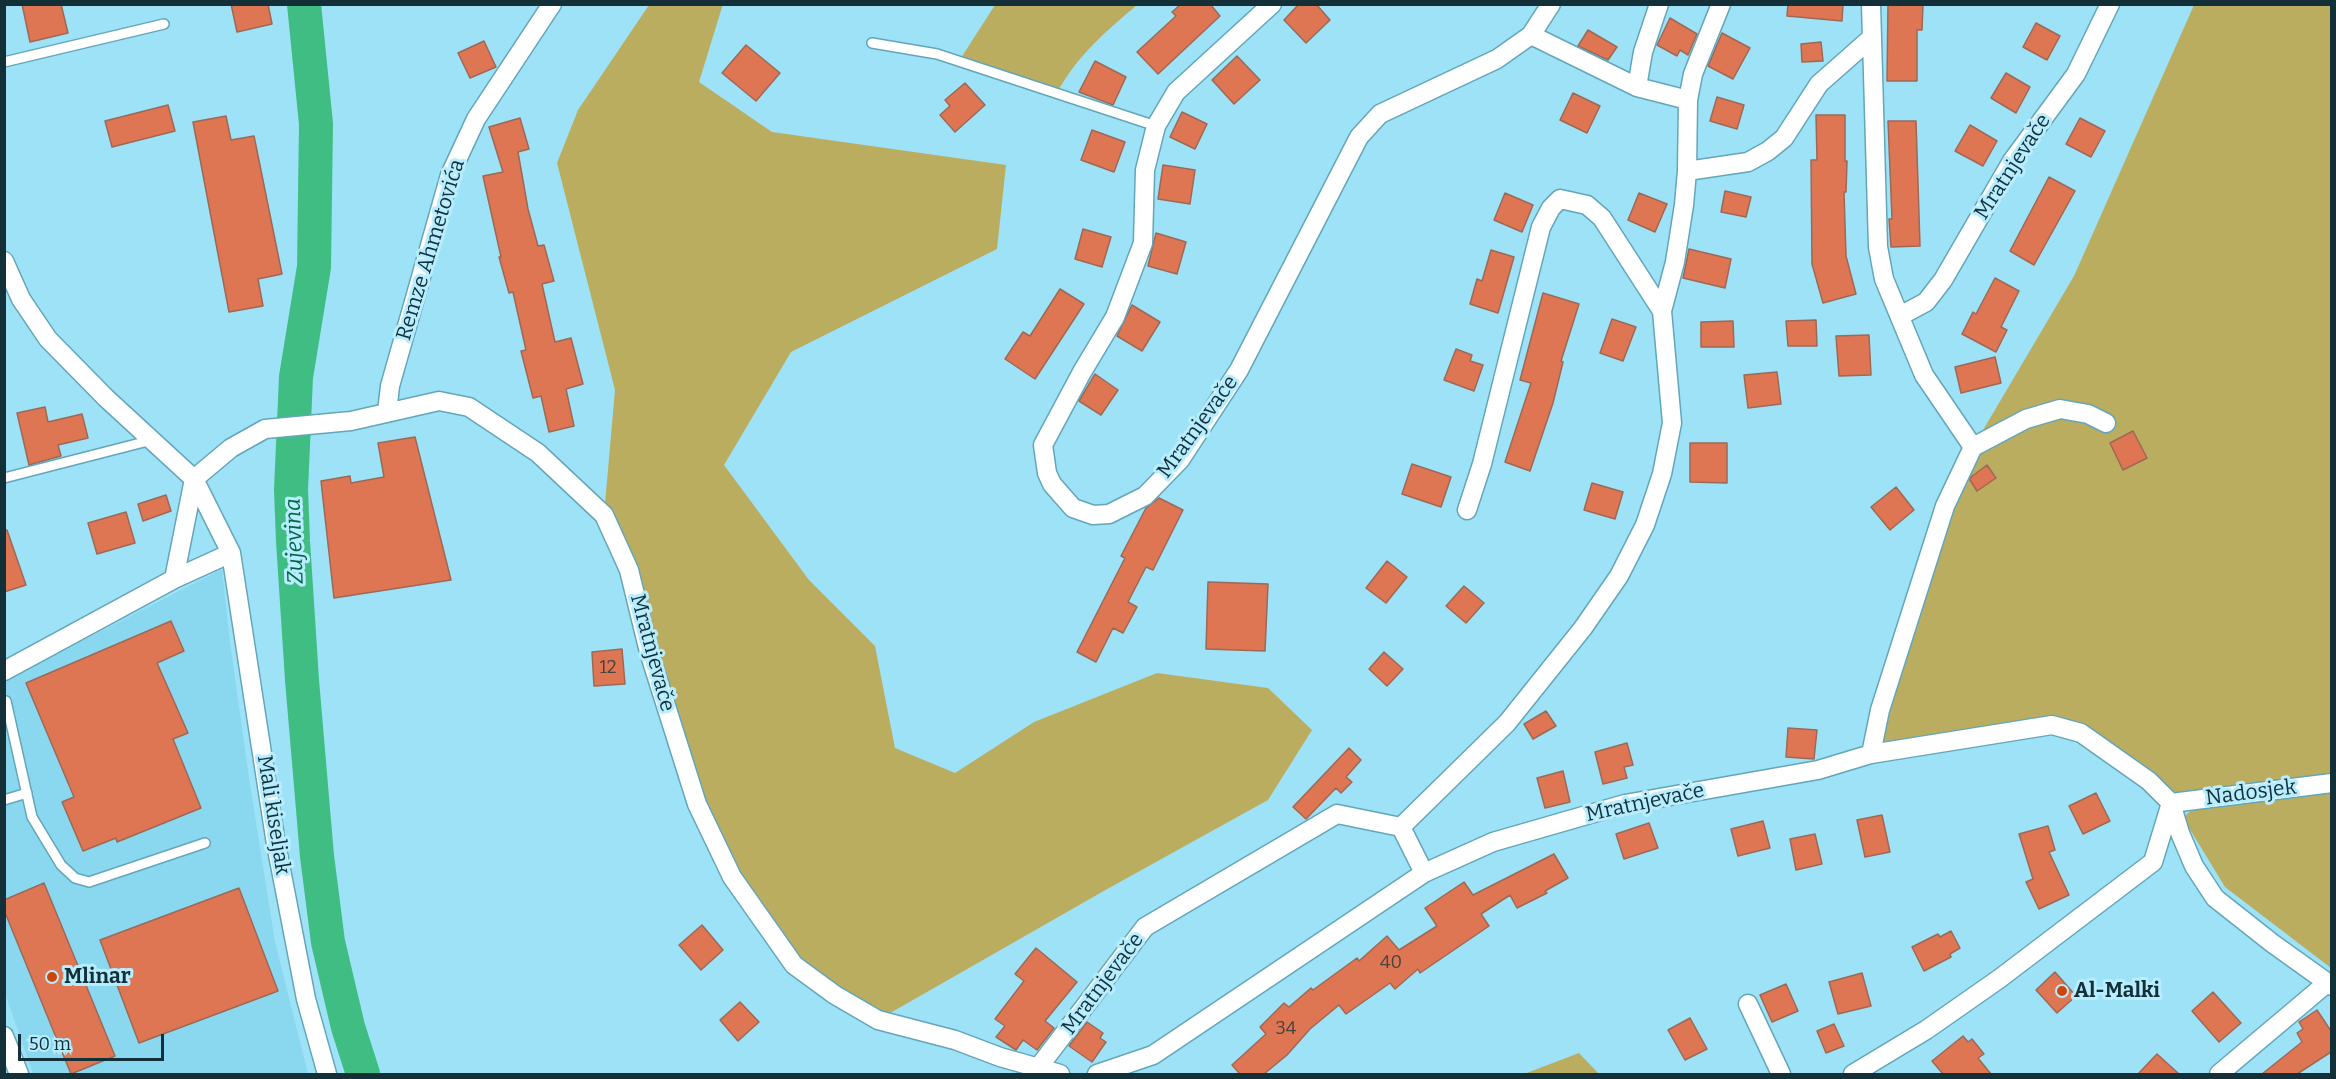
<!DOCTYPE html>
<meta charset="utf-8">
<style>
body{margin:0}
#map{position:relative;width:2336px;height:1079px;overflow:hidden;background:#9ee2f7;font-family:Bitter,serif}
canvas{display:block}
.frame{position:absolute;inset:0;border:6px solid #133038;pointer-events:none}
.scale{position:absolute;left:18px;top:1034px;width:146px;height:27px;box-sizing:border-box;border:3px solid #133038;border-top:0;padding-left:8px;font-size:18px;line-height:21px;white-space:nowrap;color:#133038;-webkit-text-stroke:4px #b7edfe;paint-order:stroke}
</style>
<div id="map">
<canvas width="2336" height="1079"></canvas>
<div class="frame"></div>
<div class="scale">50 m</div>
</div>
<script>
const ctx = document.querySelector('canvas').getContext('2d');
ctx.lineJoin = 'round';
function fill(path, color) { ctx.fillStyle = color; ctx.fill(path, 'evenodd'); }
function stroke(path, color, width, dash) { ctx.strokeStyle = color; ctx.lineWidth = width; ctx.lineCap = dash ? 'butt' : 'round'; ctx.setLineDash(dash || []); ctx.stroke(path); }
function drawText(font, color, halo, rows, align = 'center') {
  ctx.font = font + ' Bitter,serif'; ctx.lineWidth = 6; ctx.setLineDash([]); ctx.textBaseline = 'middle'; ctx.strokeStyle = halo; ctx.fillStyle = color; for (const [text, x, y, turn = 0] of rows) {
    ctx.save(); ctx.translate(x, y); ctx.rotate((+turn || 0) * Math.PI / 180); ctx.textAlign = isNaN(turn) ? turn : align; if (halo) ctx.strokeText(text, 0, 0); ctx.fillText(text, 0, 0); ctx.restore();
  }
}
const built = new Path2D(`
 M222,569l8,73 19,136 26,164 33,132h-275l-28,-81 -1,-312z`);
const green = new Path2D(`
 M723,4l-24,78 73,50 234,33 -9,84 -206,103 -67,113 85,115 66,66 20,102 60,25 79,-51 123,-49 111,15 44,42 -44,70 -159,88 -231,132 -84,-55 -62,-88 -128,-362 11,-125 -58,-227 21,-53 71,-105z
 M995,5h142c-31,26 -61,52 -80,88l-98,-32z
 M2194,5h137v963l-106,-81 -42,-69 19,-18 -31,3 -104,-76 -196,27 102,-307 101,-171z
 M1579,1053l20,21h-75z`);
const river = new Path2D(`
 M304,4l12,120 -2,143 -18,110 -5,113 2,51 9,139 15,176 11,86 20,85 15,47`);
const building = new Path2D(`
 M22,4h39l7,29 -38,9z
 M231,4h37l4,20 -35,8z
 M1181,4h29l10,12 -62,58 -21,-22 39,-36 -4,-4z
 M1299,4h17l14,16 -24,23 -22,-23z
 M1788,4h55l-1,17 -55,-5z
 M1888,4h35l-1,26h-5v51h-30z
 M1670,18l27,16 -9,21 -8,-5 -3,6 -20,-11z
 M2036,23l24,13 -13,24 -24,-13z
 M1588,30l29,17 -9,13 -30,-14z
 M1722,33l28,15 -17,31 -25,-13z
 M484,41l12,26 -26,11 -12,-25z
 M1821,42l2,19 -21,1 -1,-18z
 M746,45l34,28 -24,28 -34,-28z
 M1237,56l23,24 -26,24 -22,-24z
 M1095,61l31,16 -13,28 -34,-13z
 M2006,73l24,14 -14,26 -25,-15z
 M965,83l20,22 -30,27 -15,-17 10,-9 -5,-6z
 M1573,93l27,13 -13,27 -27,-13z
 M1717,97l27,8 -7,24 -27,-8z
 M168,105l7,26 -63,16 -7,-26z
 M1182,112l25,12 -12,25 -25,-12z
 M1816,115h29v46h2l-1,31h-2l2,64 10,38 -33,9 -11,-39 -1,-104h6z
 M226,116l5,24 23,-4 28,138 -24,5 5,27 -34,6 -36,-190z
 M520,118l9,31 -11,3 10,57 10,37 6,-1 10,36 -12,3 13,58 16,-4 12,46 -17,5 8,37 -25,6 -8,-36 -8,2 -12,-47 5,-1 -13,-58 -4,1 -10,-36h2l-18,-81 20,-4 -14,-45z
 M2080,118l25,13 -14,26 -25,-13z
 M1888,121h28l4,125 -29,1 -2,-28h3z
 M1970,125l27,16 -14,25 -28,-15z
 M1092,130l33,12 -11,30 -33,-12z
 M1163,165l32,5 -5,34 -32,-5z
 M2049,177l26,14 -41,74 -24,-14z
 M1725,191l26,6 -5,20 -25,-5z
 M1505,193l28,12 -11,27 -28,-12z
 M1639,193l28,11 -12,28 -27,-12z
 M1083,229l28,8 -9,30 -27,-8z
 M1156,233l30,9 -9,32 -29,-8z
 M1689,249l42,10 -6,29 -42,-10z
 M1491,250l23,7 -16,56 -28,-9 7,-25 5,2z
 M1995,278l24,13 -18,36 6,3 -11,22 -34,-18 11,-22 3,2z
 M1060,289l24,15 -49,75 -30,-20 18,-27 7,4z
 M1543,293l36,11 -18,57 2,1 -10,41 -23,68 -25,-9 26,-79 -11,-3z
 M1132,305l28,17 -18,29 -25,-15z
 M1612,319l24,8 -13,34 -23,-8z
 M1816,320l1,26h-29l-2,-25z
 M1733,321l1,26h-33v-25z
 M1869,335l2,40 -32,1 -3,-40z
 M1456,349l16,6 -2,6 13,4 -9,26 -30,-11z
 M1995,357l6,26 -40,10 -6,-26z
 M1777,372l4,32 -33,4 -4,-33z
 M1095,374l23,16 -17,25 -22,-14z
 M45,407l3,15 34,-8 6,24 -30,7 3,11 -32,9 -12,-52z
 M2133,431l14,27 -24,12 -13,-27z
 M415,437l36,143 -117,18 -13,-117 29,-5 1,7 33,-6 -6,-34z
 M1690,443h37v40l-37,-1z
 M1412,464l39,13 -10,30 -39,-13z
 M1987,465l9,13 -19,13 -7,-11 1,-3z
 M1592,483l31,9 -8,27 -31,-9z
 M1896,487l18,23 -24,20 -19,-23z
 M166,495l5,16 -28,10 -5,-17z
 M1159,498l24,12 -30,60 -7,-3 -18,35 9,5 -14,26 -10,-5 -17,34 -19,-10 48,-94 -4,-2 25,-48z
 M126,512l9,31 -38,11 -9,-31z
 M4,530h3l19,55 -22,7z
 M1387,561l20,16 -21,26 -20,-15z
 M1208,582l60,2 -3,67 -59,-2z
 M1464,586l20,17 -18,20 -20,-17z
 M171,621l13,30 -27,12 31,70 -15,6 28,69 -84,34 -1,-4 -33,13 -21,-49 12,-5 -48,-114z
 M622,649l3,35 -31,2 -2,-34z
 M1384,652l19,17 -16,17 -18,-17z
 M1546,711l10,15 -23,13 -9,-15z
 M1788,728l29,2 -3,29 -28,-2z
 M1627,743l6,22 -9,2 3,11 -24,6 -8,-32z
 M1349,748l12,12 -15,17 6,5 -11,11 -5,-5 -30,31 -13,-12z
 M1563,771l7,31 -25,6 -8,-30z
 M2096,793l14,28 -27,13 -14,-28z
 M1882,815l8,37 -25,5 -8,-37z
 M1763,821l7,27 -32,8 -7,-27z
 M1649,823l9,25 -34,11 -8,-25z
 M2048,826l7,24 -6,2 20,43 -30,14 -13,-27 7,-3 -14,-45z
 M1815,834l7,30 -26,6 -6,-31z
 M1554,854l14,24 -23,13 2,2 -30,15 -7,-13 -29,19 8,12 -69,47 -2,-4 -23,20 -5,-6 -44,31 -7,-9 -29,24 -23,26 -23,19h-24l-8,-9 34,-31 -6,-7 24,-24 5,4 22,-19 2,2 44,-32 2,3 28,-25 12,14 38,-24 -12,-18 39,-26 9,13z
 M44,883l71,173 -44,18 -67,-164v-10z
 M239,888l39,103 -139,52 -39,-103z
 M702,925l21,25 -22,20 -22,-25z
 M1951,931l9,17 -10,6 1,3 -27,14 -12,-24 26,-13 2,3z
 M1036,948l41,34 -32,39 9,7 -17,22 -14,-10 -7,10 -20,-13 9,-11 -10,-7 29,-38 -9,-7z
 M2055,972l21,24 -19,17 -21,-23z
 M1862,973l9,33 -33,8 -9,-32z
 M1786,984l12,27 -26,11 -12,-27z
 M2213,992l28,31 -22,19 -27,-31z
 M740,1002l19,20 -21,19 -18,-21z
 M2317,1010l14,21v21l-34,22h-35l40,-32 -5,-9 6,-4 -4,-7z
 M1690,1018l17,31 -22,11 -17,-30z
 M1087,1022l16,11 -3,5 6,4 -14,20 -23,-16z
 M1834,1024l10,22 -18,7 -9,-22z
 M1963,1036l5,6 4,-3 12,15 -6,4 13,16h-48l-11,-13z
 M2157,1054l22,20h-41z`);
const lane = new Path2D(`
 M872,43l65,11 219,72
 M4,62l160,-38
 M4,478l148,-38
 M6,701l26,116 29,48 14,13 14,4 116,-39
 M4,800l23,-7`);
const street = new Path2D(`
 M1272,4l-96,88 -20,34 -11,44 -2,73 -28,74 -33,55 -39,73 4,28 5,11 21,24 20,7 16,-1 36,-18 35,-36 59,-90 120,-233 21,-23 117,-55 34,-24 20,-31
 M1871,4l7,243 6,32 40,96 49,72
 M1531,35l106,52 51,13
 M1637,87l6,-35 16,-48
 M1687,171l61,-9 20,-11 16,-13 35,-54 51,-45
 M4,261l17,38 27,40 58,59 88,81 37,74 45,291 30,155 21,75
 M1900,316l26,-14 17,-22 69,-119 64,-87 34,-70
 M387,412l3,-26 60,-211 26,-56 76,-115
 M1467,510l15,-46 59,-237 10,-19 9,-9 27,6 15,13 60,93
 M174,579l20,-100 37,-31 34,-19 86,-8 88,-20 30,6 69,46 66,62 25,55 20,82 48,152 35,73 62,88 41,30 43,25 77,20 45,17 60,17
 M4,671l170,-92 57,-26
 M1871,754l9,-44 65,-204 28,-59 53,-28 34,-10 28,5 18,9
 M2171,803l161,-20
 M1401,827l106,-104 76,-95 36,-52 26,-51 17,-51 10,-51 -10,-112 13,-49 9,-57 3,-34 1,-71 5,-26 28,-70
 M1401,827l23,46
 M1748,1004l33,70
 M4,1036l15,38
 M1038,1068l107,-141 192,-113 64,13
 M1097,1074l56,-19 271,-182 69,-31 132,-38 193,-34 53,-16 181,-29 29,8 68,48 22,22 9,30 14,33 21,32 57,45 60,43
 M1853,1074l73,-44 73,-51 154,-117 18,-59
 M2219,1074l108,-91`);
const markers = [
 [52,977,6,"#cc460b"],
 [2062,991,6,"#cc460b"]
];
const numberNames = [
 ["12",608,668],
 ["40",1391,963],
 ["34",1286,1029]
];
const streetNames = [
 ["Mratnjevače",2013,167,-57],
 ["Remze Ahmetovića",431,250,-73],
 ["Mratnjevače",1198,427,-54],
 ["Mratnjevače",652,653,75],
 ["Nadosjek",2251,793,-7],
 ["Mratnjevače",1645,803,-12],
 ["Mali kiseljak",273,815,81],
 ["Mratnjevače",1103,984,-53]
];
const poiNames = [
 ["Mlinar",64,977],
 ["Al-Malki",2074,991]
];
const waterNames = [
 ["Zujevina",295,541,-92]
];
fill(built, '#89d8f0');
fill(green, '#bbad60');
stroke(river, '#40bd83', 34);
fill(building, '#df7653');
stroke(building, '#9d6856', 1.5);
stroke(lane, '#63a6ba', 12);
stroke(street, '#63a6ba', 21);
stroke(lane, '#fff', 9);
stroke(street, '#fff', 18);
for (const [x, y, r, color] of markers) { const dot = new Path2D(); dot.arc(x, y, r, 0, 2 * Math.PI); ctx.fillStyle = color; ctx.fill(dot); stroke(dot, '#b7edfe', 2); }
drawText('18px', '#46423f', null, numberNames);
drawText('21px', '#133038', '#b7edfe', streetNames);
drawText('bold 21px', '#133038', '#b7edfe', poiNames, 'left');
drawText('italic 22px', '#036540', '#b7edfe', waterNames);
</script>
